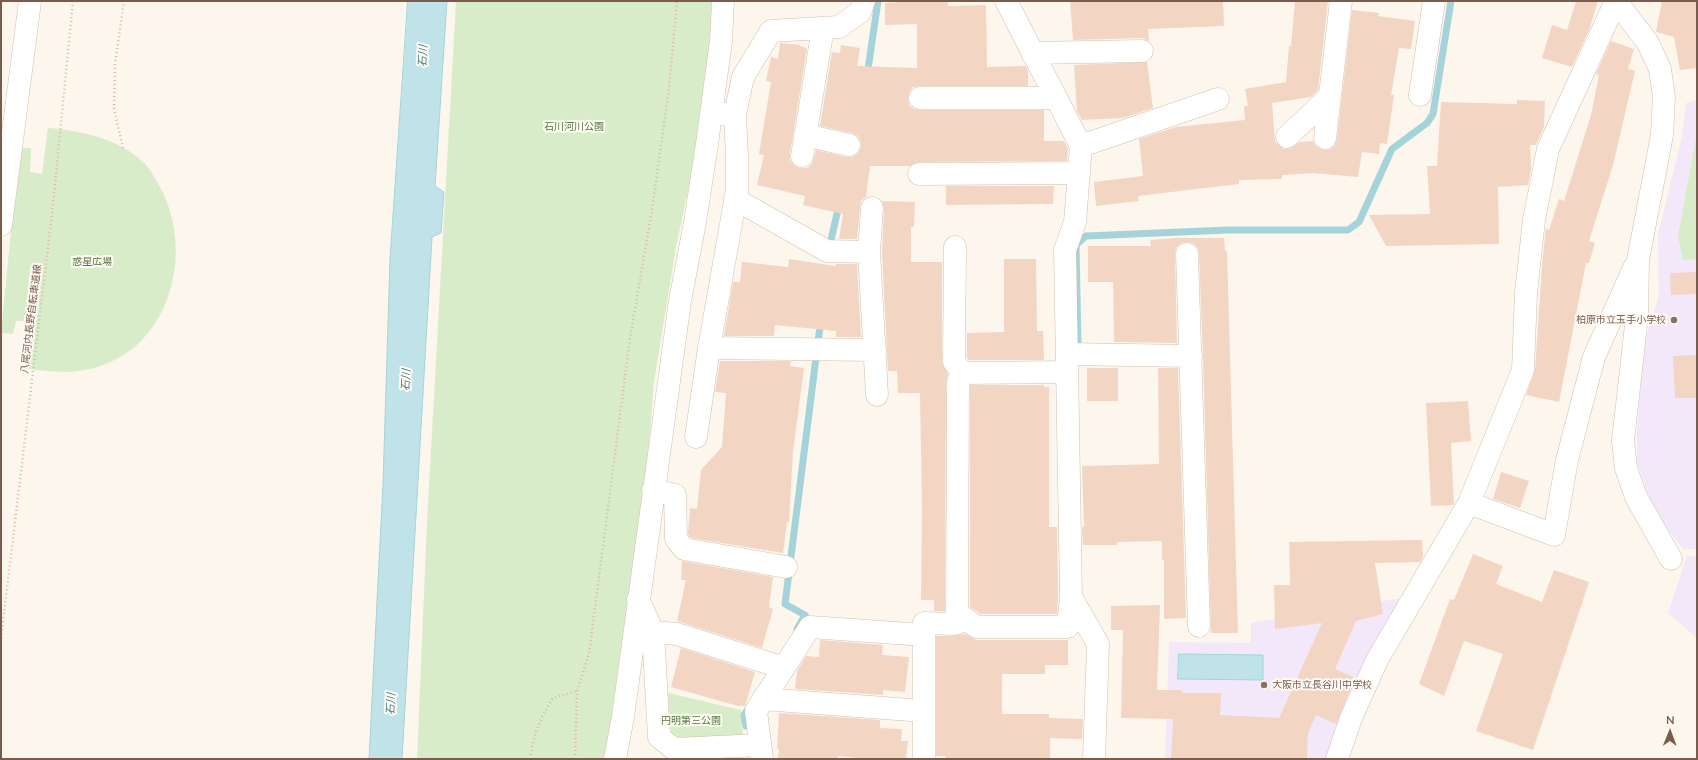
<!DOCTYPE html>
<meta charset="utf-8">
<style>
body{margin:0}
#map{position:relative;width:1698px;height:760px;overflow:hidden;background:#fdf6ec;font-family:Lato,sans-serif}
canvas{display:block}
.frame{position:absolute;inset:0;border:2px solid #7a5c4d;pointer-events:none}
.north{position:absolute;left:1650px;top:712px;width:40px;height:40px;-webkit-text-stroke:3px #fffaf3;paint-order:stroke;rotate:1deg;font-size:11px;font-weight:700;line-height:16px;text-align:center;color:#7a5c4d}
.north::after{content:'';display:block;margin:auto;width:14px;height:18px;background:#7a5c4d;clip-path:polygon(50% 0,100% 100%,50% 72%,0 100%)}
</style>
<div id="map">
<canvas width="1698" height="760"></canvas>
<div class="frame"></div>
<div class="north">N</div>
</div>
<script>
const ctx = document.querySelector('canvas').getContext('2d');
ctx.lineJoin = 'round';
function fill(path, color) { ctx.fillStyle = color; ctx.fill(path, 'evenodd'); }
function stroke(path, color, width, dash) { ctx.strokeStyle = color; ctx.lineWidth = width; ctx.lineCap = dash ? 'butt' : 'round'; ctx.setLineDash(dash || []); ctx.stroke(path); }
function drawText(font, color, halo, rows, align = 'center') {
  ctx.font = font + ' Lato,"Noto Sans JP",sans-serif'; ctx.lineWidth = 4; ctx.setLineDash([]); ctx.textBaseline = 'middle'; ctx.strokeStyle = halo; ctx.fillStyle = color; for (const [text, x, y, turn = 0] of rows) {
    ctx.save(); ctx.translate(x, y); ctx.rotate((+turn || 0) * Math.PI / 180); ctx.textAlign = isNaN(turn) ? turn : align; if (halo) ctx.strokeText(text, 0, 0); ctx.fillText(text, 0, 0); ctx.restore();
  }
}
const education = new Path2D(`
 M1697,100v449h-14l-30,-40 -16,-47v-31l7,-86 15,-50 -1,-61 24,-98 4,-33z
 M1687,556h10v82l-29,-25z
 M1408,597l-77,162h-166l4,-117 82,1v-20z`);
const green = new Path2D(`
 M456,1h256l-5,79 -5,18 1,7 -3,30 -24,112 -22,135 -8,101 -41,276h-188l10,-237z
 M48,128c34,3 71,10 97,36 6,6 10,15 15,23 33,60 14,153 -57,178 -26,10 -53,7 -80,3l3,-47h-10l-3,13 -12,-1 18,-185h12l-1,24 12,2z
 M1697,133v126l-14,1 -5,-24z
 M668,693l73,17 2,28 -60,4 -12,-7z`);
const water = new Path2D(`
 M408,1h39l-12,185 9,6 -3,41 -9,4 -30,522h-33l14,-275 7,-225z
 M1179,654l84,1v25l-85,-1z`);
const stream = new Path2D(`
 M867,76l11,-75
 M831,240l8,-35
 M818,341l3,-20
 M1078,344l-2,-99 10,-9 142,-6h120l11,-8 33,-73 35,-26 6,-9 18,-113
 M797,629l8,-14 -20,-11 31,-246
 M746,726l-2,-11 6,-9`);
const building = new Path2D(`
 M916,1h32v5l38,-1 1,62 39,-1 2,5v15h-108l-7,1 -4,5 -1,6 1,7 5,4 6,1h124v31h20l4,8 -1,12 -148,1 -9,4h-40l-4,31 -5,4 -1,6 -3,32h-18l4,-25 -40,-9 2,-9 -48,-11 7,-30 -5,-1 12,-72 -5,-1 5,-24 7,2 2,-16 20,2v1l7,2 -17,106v6l4,5 6,3h7l5,-4 4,-14 30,7h7l5,-4 3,-6v-5l-3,-6 -6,-3 -32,-7 12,-74 8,1 1,-8 19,3 -3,18 60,2v-44l-32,1v-22z
 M1070,1h153l1,25 -76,3 1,12 -7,-3 -69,2z
 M1295,1h33l-10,89 -7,7 -39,6 3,39 9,7h6l10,-7 13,-1 4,7 7,2 6,-1 5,-4 2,-6 15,-129 27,3 -1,3 37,5 -4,28 -12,-1 -8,47h3l-7,49 -7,-1 -1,11 -17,-2 -4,25 -46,-4 -30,2v4l-43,1v4l-101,12 1,5 -43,5 -2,-24 49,-6 -4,-37 37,-12 69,-7 -1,-14h4l-3,-17 41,-7 3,-36h2z
 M1576,1h22l-9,29 -17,37 -30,-9 10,-33 15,5z
 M1662,1h35v67l-17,2 -6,-33 -18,-5z
 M1611,41l23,8 -6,20 7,2 -22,94 -24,76 6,2 -6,20h-3l-27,139 -33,-7 9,-25 7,-104 4,-38 3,2 10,-31 5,2 27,-86 8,-40 -3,-1z
 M1147,62l6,46 -30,10 -41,2 -5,-9 -3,-46z
 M1517,100l28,1 -1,26 -8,18h-6l1,24 -3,16 -30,2 1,57 -113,2 -17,-31 61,-1 -3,-48h10l4,-64 76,2z
 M946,186h108l-1,18 -107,1z
 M882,201l33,1 -1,25h-3v35h31v100l6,12 -2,8 -1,229h-11v-11h-13l1,-92 -2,-115h-22l-1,-22h-9l-6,-119 2,-43z
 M1176,238h48l1,13h2l11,382h-27l-8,-277 -4,-102 -1,-6 -5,-5 -7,-1 -5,1 -5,5 -1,6 2,89 -63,-1 -1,-60h-25v-36h63l-1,-6z
 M789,259l46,7 1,-2h21l4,73h-25v-6l-61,-6 -1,11h-50l9,-54h7l2,-20 46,5z
 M1004,259h32l1,72h6l1,29h-75l-2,-2v-25l37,-1z
 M1697,272v22l-26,1 -1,-22z
 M1697,355v43h-22l-2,-42z
 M720,361h71l-1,5 14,2 -11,84 -4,70h-2l-4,31 -92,-15 -3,-4 2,-26 7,1 4,-39 21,-23 4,-54 -11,-1z
 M1087,368h31v33h-31z
 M1158,368h20l8,250 -22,1v-59h-2v-19l-45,1v3h-34l-1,-18h2l-2,-61 77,-2z
 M970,385h74v2h5v140h8l1,69 -1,18h-76l-11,-7z
 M1468,401l3,40 -20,2 3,61 -1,1 -22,1 -5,-103z
 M1501,472l28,9 -9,27 -27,-9z
 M1422,540l1,17 -3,5 -45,1 8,51 -27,7 -21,48 20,9 -19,46 -20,-9 -8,18 -1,26h-136l2,-40 -52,-1 2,-88h-12v-24l49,-1 -3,85h25v3h39l-1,22 59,3 43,-95 -47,6 -1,-44h16l-1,-43z
 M1473,554l30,12 -7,18 46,18 12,-32 35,12 -56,168 -57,-19 27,-77 -39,-13 -20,55 -25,-12 31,-85 4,1z
 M682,561l91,16 -4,30 4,2 -11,39 -85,-27 9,-41h-5z
 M965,634l12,6h91v25h-23v9h-43v40h47v4l34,1 -1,20 -32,-1v21h-104l-1,-3h-9v-120h18z
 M820,640l63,5 -1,10 27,2 -4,35 -22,-2v5l-88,-6 2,-18 9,-15 13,1z
 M681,648l74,24 -10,34h-7l-67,-19z
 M779,713l101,7v8l22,1 -1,12h7l-2,18h-36l-32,-3v3h-60l1,-10h-2z`);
const path = new Path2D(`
 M123,148l-9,-39 1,-45 9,-63
 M1,638l51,-424 21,-213
 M530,759c4,-26 9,-39 23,-61l24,-7
 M575,759l2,-68 12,-37 41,-316 22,-128 17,-122 8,-87`);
const minor = new Path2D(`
 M1006,1l75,145 -6,76 -10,28 6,347 27,47 -4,115
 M1616,1l32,42 12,26 4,28 -2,38 -24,125 -1,56 -14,125 3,27 10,29 35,62
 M1032,53l110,-2
 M1420,95l14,-94
 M920,98h135
 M721,114h14l8,-37 28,-46 68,-4 21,-15 4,-11
 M805,135l44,10
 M1287,137l42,-40
 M1325,138l16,-137
 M1081,146l137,-47
 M802,156l21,-128
 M919,174l160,-1
 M735,199l92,52 42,1
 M872,208l-3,44 8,143
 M1,225l29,-224
 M955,247l-1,115 9,11 104,-1
 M1187,254l12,372
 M709,348l166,2
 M1067,354l124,2
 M963,373l-5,9 -1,231 20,14h91l3,-30
 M696,437l13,-89 28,-158v-33l-2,-43
 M653,490l22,5 1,44 8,10 102,18
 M1469,503l85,32 13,-75 27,-103 40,-89
 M638,599l15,33 6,105 15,12 86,-4
 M653,632l24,2 107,34
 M763,699l161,12
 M615,759l8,-42 57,-416 15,-79 12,-78 14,-103 2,-40
 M762,759l-6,-48 54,-84 114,8
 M924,759v-136l30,1 13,-4
 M1337,759l14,-41 26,-58 92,-157 54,-133 3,-77 8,-73 14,-71 68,-148`);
const markers = [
 [1674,320,4,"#8d6e63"],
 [1264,685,4,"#8d6e63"]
];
const parkNames = [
 ["石川河川公園",574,127],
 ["惑星広場",92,262],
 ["円明第三公園",691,721]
];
const streetNames = [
 ["八尾河内長野自転車道線",31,319,-83]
];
const educationNames = [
 ["柏原市立玉手小学校",1666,320],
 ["大阪市立長谷川中学校",1272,685,"left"]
];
const waterNames = [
 ["石川",423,56,-87],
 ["石川",406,380,-87],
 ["石川",391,704,-87]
];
fill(education, '#f3e8fa');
fill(green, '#d8ecc9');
fill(water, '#bfe3e8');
stroke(water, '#a5d3da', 1);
stroke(stream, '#a5d3da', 7);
fill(building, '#f3d5c3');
stroke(minor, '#d1beb0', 23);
stroke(path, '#d9b8a5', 2.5, [1, 3]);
stroke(minor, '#fff', 22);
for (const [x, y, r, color] of markers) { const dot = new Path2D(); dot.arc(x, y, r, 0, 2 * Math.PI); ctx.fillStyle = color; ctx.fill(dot); stroke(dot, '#fffaf3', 1.5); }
drawText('10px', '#537a41', '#fffaf3', parkNames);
drawText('10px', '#7a5c4d', '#fffaf3', streetNames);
drawText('10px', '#785e54', '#fffaf3', educationNames, 'right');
drawText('italic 11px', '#437c86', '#fffaf3', waterNames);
</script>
